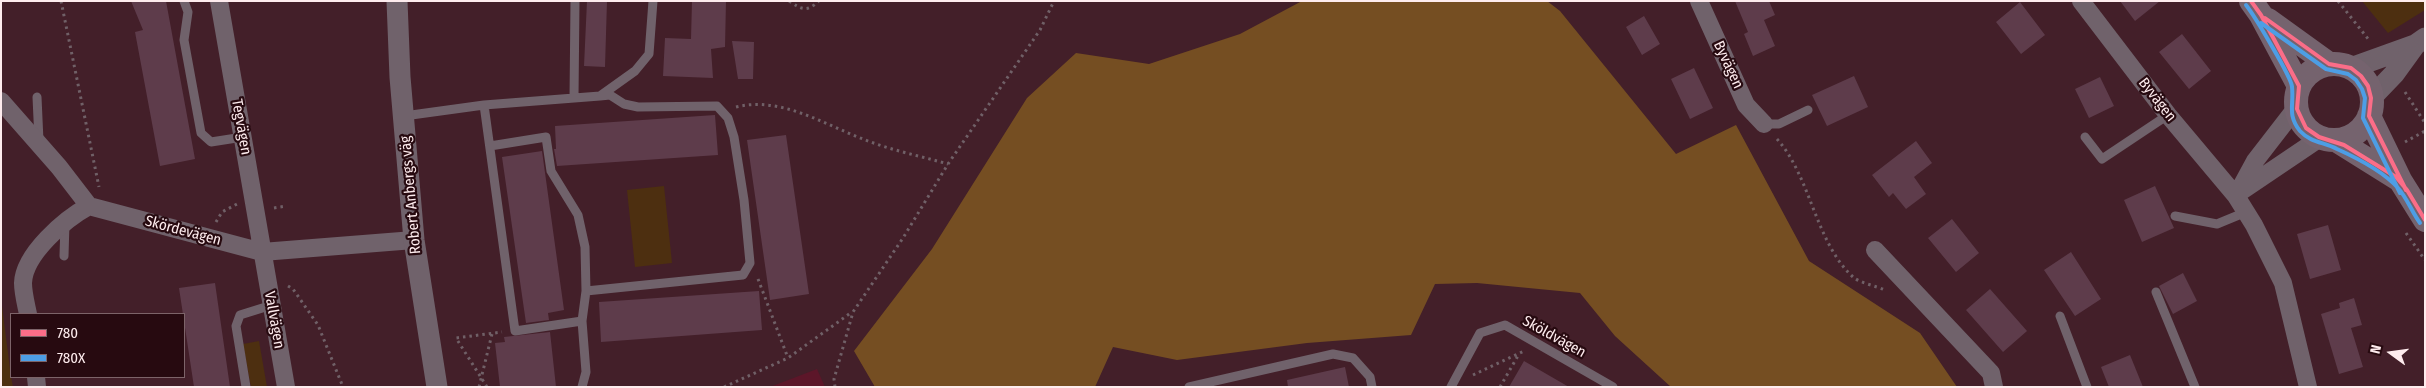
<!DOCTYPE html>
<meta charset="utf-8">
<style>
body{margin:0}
#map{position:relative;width:2426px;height:388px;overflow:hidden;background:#431f29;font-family:"Fira Sans Condensed",sans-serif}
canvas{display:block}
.frame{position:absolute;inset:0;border:2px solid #feecee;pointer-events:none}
.legend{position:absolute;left:10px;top:313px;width:175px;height:65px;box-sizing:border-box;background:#270a10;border:1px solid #7d6469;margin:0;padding:6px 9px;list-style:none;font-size:15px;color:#feecee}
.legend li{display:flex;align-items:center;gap:10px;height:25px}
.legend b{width:25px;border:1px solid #7d6469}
.north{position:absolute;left:2366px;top:328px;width:50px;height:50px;-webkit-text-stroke:4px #270a10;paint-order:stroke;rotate:284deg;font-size:14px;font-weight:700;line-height:20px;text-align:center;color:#feecee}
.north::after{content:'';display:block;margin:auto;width:18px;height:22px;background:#feecee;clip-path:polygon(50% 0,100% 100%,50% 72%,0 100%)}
</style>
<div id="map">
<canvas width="2426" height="388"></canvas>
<div class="frame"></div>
<ul class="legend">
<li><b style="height:6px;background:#fb6d88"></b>780</li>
<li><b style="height:6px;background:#4d9ee5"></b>780X</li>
</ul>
<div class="north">N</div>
</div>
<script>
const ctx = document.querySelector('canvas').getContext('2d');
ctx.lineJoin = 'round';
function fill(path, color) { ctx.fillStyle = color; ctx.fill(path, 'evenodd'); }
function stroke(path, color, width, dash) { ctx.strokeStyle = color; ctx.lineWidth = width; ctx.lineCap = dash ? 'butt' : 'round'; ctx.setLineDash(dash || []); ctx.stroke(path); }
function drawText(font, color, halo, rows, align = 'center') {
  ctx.font = font + ' "Fira Sans Condensed",sans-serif'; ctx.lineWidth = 4.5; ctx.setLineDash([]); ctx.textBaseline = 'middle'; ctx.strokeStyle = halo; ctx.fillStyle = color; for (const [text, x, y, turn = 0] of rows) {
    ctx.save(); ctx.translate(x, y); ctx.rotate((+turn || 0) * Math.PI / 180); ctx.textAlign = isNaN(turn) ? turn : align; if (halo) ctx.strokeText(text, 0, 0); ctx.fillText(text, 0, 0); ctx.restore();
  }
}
const built = new Path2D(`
 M817,369l8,18h-55z`);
const green = new Path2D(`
 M2362,1h63v9l-37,23z
 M664,186l8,77 -37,4 -8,-77z
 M1,298l10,79 2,10h-12z
 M259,341l8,46h-16l-8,-43z`);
const forest = new Path2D(`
 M1302,1h245l13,10 116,143 60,-29 73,136 111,72 37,54h-286l-56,-51 -35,-43 -103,-10 -42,1 -24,51 -104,8 -130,17 -64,-13 -18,40h-220l-21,-36 78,-102 95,-151 49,-45 73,11 91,-30z`);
const building = new Path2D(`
 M131,1h35l29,158 -35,7 -25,-134 8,-2z
 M587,1h20l-2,66 -21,-1z
 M692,1h34l-1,46 -14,2 2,29 -50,-2 2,-38 26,1z
 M1735,1h34l6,14 -11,5 11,26 -22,10 -9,-22 4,-2z
 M2120,1h40l-25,20z
 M2020,2l25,33 -24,19 -25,-32z
 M1644,16l16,28 -18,11 -16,-28z
 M2182,34l29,37 -22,18 -30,-37z
 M732,41l22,1 -1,37h-15z
 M1694,68l19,40 -23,11 -19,-40z
 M1854,76l14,31 -41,19 -15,-31z
 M2100,77l14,29 -25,12 -14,-29z
 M715,115l3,40 -161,11 -3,-17h2l-1,-23z
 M786,135l23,159 -39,6 -23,-160z
 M1916,141l16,22 -18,14 12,17 -20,15 -13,-16 -4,4 -17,-22z
 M542,151l22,159 -16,3 1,7 -23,3 -24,-166z
 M2155,186l19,42 -32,14 -18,-42z
 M1952,219l27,34 -23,19 -28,-34z
 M2328,225l13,45 -31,9 -13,-45z
 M2071,252l30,47 -26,17 -31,-46z
 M2183,273l14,28 -24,13 -14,-28z
 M215,283l15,104h-36l-15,-99z
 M1990,289l37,42 -24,21 -37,-42z
 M759,291l3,39 -161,12 -2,-40z
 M2354,298l8,27 -11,3 12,39 -24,7 -18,-60 19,-6 -1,-5z
 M550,332l6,55h-56l-5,-44 10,-1 -1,-5z
 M2130,355l13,32h-34l-8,-20z
 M1524,361l45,26h-60z
 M1345,367l4,20h-61l-1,-7z`);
const path = new Path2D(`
 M61,1l38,186
 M789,1c13,9 18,11 30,0
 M2338,1l31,39
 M2405,92l20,31
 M736,107c45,-11 87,17 127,32 27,11 57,17 85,25
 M1777,139c34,38 38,103 76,138 7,6 23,9 32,13
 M2405,142l20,-11
 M274,208l12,-2
 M216,222l6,-10 15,-8
 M2406,233l19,27
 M758,279l30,79
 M288,286l5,3 25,36 25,62
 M1473,375l51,-24
 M479,387l13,-53
 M487,387l-31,-49 46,-6
 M724,387l64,-29 64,-46
 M835,387l-1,-8 19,-67 50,-74 45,-74 92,-134 14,-29
 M1500,387l19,-33`);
const service = new Path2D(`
 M184,1l4,11 -4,28 17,93 10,9 32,-5
 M37,97l2,44
 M574,98l1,-97
 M484,105l31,226 67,-10 4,51 -4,15
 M404,116l80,-11 116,-9 35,-25 14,-17 4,-53
 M1764,124h15l29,-14
 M2085,137l17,22 66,-44
 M490,146l56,-9 5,34 27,44 7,32 1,44
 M2175,216l42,8 29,-12
 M64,256l1,-33
 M2156,292l39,95
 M2060,316l27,71
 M582,321l4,-30 157,-16 7,-12 -6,-63 -10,-63 -6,-19 -11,-12 -79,1 -14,-3 -14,-9 -10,1
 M246,387l-10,-61 4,-11 32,-10
 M1189,387l144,-33 20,4 17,19 2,10
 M1451,387l29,-54 25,-8 108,62`);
const minor = new Path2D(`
 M219,1l67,386
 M1699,1l47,104 18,19
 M2081,1l87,114 68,81 18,29 29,58 25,104
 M1,101l58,66 30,39 173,46 152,-12
 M2240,192l80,-54
 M2236,196l19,-35 41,-53
 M1875,250l116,123 3,14
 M28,314c-2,-10 -5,-21 -5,-31 1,-29 42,-64 66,-77
 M36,377l1,10`);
const tertiary = new Path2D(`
 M397,1l3,76 14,163 23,147
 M2351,68l64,-23 10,-7
 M2371,98l23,-24 21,-29`);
const secondary = new Path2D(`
 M2251,1l10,14 38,71
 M2268,20l61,44
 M2296 102a38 38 0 1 1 76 0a38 38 0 1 1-76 0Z
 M2369,116l31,64 25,40
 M2336,140l64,40`);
const bus1 = new Path2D(`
 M2251,1l10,14 38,71 -2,23 9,19 13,9 25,8 52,32 11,13 18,30
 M2265,18l64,46 22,4 10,8 7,10 3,12 -2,18 37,74`);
const bus2 = new Path2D(`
 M2246,5c8,10 46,73 46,82 2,18 -5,28 8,44 11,12 24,11 37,18 20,9 46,22 61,39 9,10 14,24 22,35
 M2261,23l65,46 22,5 8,6 6,9 3,9 -2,20 37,75`);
const streetNames = [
 ["Byvägen",1728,65,65],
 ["Byvägen",2157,100,52],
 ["Tegvägen",241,127,80],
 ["Robert Anbergs väg",411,195,-95],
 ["Skördevägen",183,231,15],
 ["Vallvägen",274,320,80],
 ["Sköldvägen",1554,337,29]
];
fill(built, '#5c1629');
fill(green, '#4d2f10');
fill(forest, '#754e22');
fill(building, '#5e3c4b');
stroke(path, '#706067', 3, [2.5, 4]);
stroke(service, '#70626b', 9);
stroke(minor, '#70626b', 18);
stroke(tertiary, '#70626b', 21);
stroke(secondary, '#75636e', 24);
stroke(bus1, '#fb6d88', 4);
stroke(bus2, '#4d9ee5', 4);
drawText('15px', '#feecee', '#270a10', streetNames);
</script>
